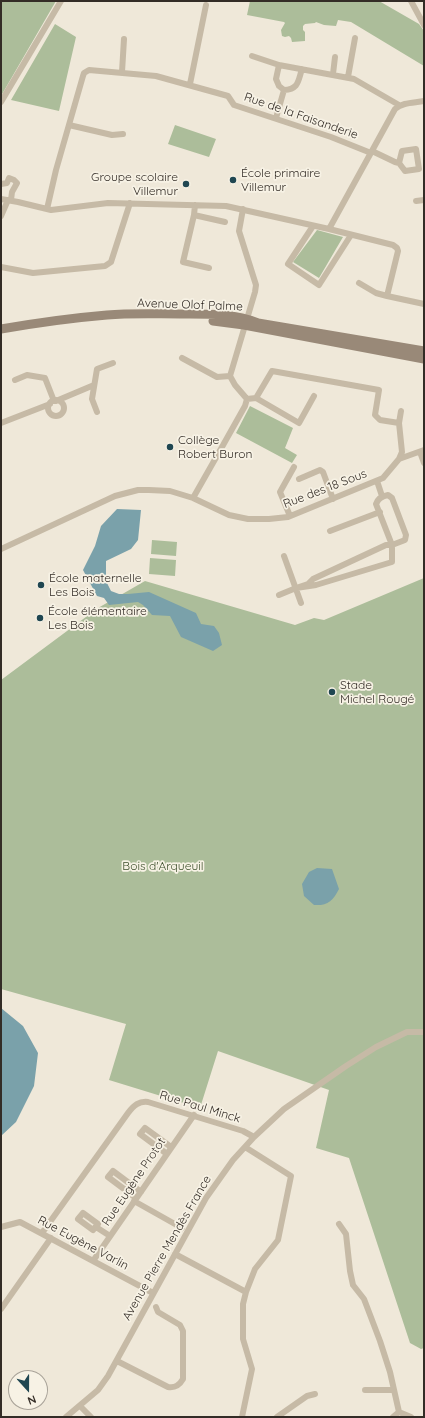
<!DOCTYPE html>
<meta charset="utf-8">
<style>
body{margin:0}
#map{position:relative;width:425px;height:1418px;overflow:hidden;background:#efe8d9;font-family:Quicksand,sans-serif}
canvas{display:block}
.frame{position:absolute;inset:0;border:2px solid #332c26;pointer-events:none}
.north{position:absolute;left:8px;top:1370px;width:40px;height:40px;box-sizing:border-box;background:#f7f2e5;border:1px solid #a9a399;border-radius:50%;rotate:159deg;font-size:11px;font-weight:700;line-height:16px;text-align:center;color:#332c26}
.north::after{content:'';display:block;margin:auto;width:14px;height:18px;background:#1f4651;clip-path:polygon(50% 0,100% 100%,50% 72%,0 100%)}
</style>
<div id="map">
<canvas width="425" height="1418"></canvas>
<div class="frame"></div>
<div class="north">N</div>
</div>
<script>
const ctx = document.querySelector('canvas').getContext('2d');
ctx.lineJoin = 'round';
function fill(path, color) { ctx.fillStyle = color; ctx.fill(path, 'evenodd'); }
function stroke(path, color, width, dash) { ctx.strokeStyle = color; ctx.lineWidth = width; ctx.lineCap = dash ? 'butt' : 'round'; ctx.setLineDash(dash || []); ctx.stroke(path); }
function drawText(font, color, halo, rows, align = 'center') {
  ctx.font = font + ' Quicksand,sans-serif'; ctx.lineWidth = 3.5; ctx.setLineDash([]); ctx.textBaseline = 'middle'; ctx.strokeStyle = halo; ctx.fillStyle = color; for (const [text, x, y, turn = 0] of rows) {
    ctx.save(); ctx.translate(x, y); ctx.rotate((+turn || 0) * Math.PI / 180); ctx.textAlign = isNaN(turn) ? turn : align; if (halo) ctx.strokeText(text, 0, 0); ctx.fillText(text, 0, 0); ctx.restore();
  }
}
const green = new Path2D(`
 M1,1h55l-55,95z
 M250,1h129l40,23 5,7v35l-73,-44 -13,-2 -2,6 -12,-1 -8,-3 -1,1 -10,1 -2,2v4l2,2v9l-13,1 -1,-4 -2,-2 -4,1 -3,-1 -1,-6 4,-7 -1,-1 -37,-7z
 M55,24l21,13 -17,74 -48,-11z
 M175,125l41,14 -7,18 -41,-13z
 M317,230l26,7 -24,41 -26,-16z
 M250,406l43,22 -8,20 12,7 -5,8 -56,-30z
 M152,540l25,2 -1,14 -25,-2z
 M150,558l26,2 -1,16 -26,-2z
 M424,578v770l-3,1 -11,-6 -61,-185 -33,-10 13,-58 -111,-39 -18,57 -91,-28 17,-56 -125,-35v-309l97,-72 47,-27 150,44 19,-7 10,2z`);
const water = new Path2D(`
 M117,509l24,1 -3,30 -7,9 -25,12v20l5,10 8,3h9l21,-2 47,21 5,11 13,2 5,7 3,12 -9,6 -32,-14 -11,-21 -18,-1 -9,-10 -5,-3 -29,3 -5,-7 -7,-2 -14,-26 12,-24 6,-20z
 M317,868l15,1 7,20c-6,12 -12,17 -25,16l-10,-9 -2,-12 7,-12z
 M1,1008l22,18 15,27 -4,33 -18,36 -15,14z`);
const minor = new Path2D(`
 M411,1l13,24
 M252,56l27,9 75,14 45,26
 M279,65l-3,14 3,7 5,4c15,-1 14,-9 18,-21
 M122,72l2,-33
 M333,74l2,-17
 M348,77l7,-39
 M190,84l16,-79
 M1,102l60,-101
 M276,118l8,-28
 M69,125l43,10 11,-1
 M416,149l3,20 -14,2 -6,-8 3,-12z
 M372,151l23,11 4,1
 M1,184l6,-1 2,-5 5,2 3,3 -5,9 -1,8
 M1,199l17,3 33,8 57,-7 118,3 103,23 66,-120c8,-7 19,-6 29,-8
 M416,201l8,-1
 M195,205l-1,10 31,7
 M47,209l9,-39 27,-94 1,-3 5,-3 67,6 72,20 6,9 97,32 40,16
 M194,215l-11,47 26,6
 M1,216l7,-16
 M313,226l-25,38 31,21 32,-50
 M329,229l64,16 4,3 1,3 -11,45 37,8
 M1,267l32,6 72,-7 6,-4 19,-59
 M359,283l17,10 11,3
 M182,358l35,19 13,-1
 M15,380l12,-5 18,3 9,23
 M256,398l43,25 15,-27
 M247,399l9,-1 16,-27 107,19 -4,25 5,5 19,3
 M48 408a8 8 0 1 1 16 0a8 8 0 1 1-16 0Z
 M56,401l38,-16
 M97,412l-5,-13 5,-30 16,-6
 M1,423l49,-19
 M420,452l4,11
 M399,459l25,-9
 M299,479l21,-9 3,2 10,27
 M377,481l5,15
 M388,495l4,3 14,37 -1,5 -13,5 -16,-41c2,-6 6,-8 12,-9z
 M193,498l29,-51 23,-41 2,-7 -12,-14 -5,-9 25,-84 1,-7 -17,-54 4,-22
 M290,516l-10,-24 14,-25
 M330,531l50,-19
 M386,545h6v17l-76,23 -20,3 12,-4 5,-5z
 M1,549l114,-53 23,-6h11l21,1 23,7 36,17 19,4h21l19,-2 95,-39 16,-19 3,-7 -3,-29 2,-12
 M284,556l17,47
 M279,595l17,-7
 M167,1154l-27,-20 5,-6 26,19
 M136,1198l-28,-21 5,-6 28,21
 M134,1201l48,27
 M83,1213l15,11 -5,6 -15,-11z
 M339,1224l7,10 4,37 3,14 11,14 16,42 10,31 9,40
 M1,1227l19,-5 133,71
 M96,1227l14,9
 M42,1233l86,-120c6,-8 11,-12 20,-11l95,29 11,6
 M175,1254l71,38
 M93,1261l101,-146
 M1,1309l50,-71
 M117,1361l51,26c7,1 11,-1 15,-8v-48l-3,-6 -22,-13 -2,-5
 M365,1390h29
 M80,1406l11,11
 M66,1417l32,-27 10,-14 98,-178 27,-38 21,-23 30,-28 62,-43 30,-19 31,-15h17
 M242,1417l10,-48 -9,-30v-35l3,-12 9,-23 23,-29 13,-64 -46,-29
 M277,1417l30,-21 8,-2
 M393,1417l6,-5 12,5`);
const secondary = new Path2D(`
 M213,321l31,4 180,34
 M1,329c35,-6 70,-11 106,-14 24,-2 48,-1 73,-1 25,0 54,-1 78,9l166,28`);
const markers = [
 [233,180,4,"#1f4651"],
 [186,184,4,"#1f4651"],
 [170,447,4,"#1f4651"],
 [41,585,4,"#1f4651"],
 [40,618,4,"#1f4651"],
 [332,692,4,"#1f4651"]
];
const streetNames = [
 ["Rue de la Faisanderie",301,116,19],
 ["Avenue Olof Palme",190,305,2],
 ["Rue des 18 Sous",325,489,-21],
 ["Rue Paul Minck",200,1107,17],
 ["Rue Eugène Protot",134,1182,-56],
 ["Rue Eugène Varlin",83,1243,28],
 ["Avenue Pierre Mendès France",167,1248,-60]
];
const poiNames = [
 ["École primaire",241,173],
 ["Villemur",241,187],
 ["Groupe scolaire",178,177,"right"],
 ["Villemur",178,191,"right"],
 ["Collège",178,440],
 ["Robert Buron",178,454],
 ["École maternelle",49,578],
 ["Les Bois",49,592],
 ["École élémentaire",48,611],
 ["Les Bois",48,625],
 ["Stade",340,685],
 ["Michel Rougé",340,699]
];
const parkNames = [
 ["Bois d'Arqueuil",163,866]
];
fill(green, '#acbd9a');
fill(water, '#7aa1aa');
stroke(minor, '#c6baa6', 6);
stroke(secondary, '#998978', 9);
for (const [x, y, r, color] of markers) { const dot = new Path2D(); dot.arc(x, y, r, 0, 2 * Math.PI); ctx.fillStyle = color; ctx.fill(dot); stroke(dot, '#f7f2e5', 1.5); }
drawText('12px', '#332c26', '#f7f2e5', streetNames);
drawText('12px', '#332c26', '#f7f2e5', poiNames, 'left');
drawText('12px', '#3d4f2c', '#f7f2e5', parkNames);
</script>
